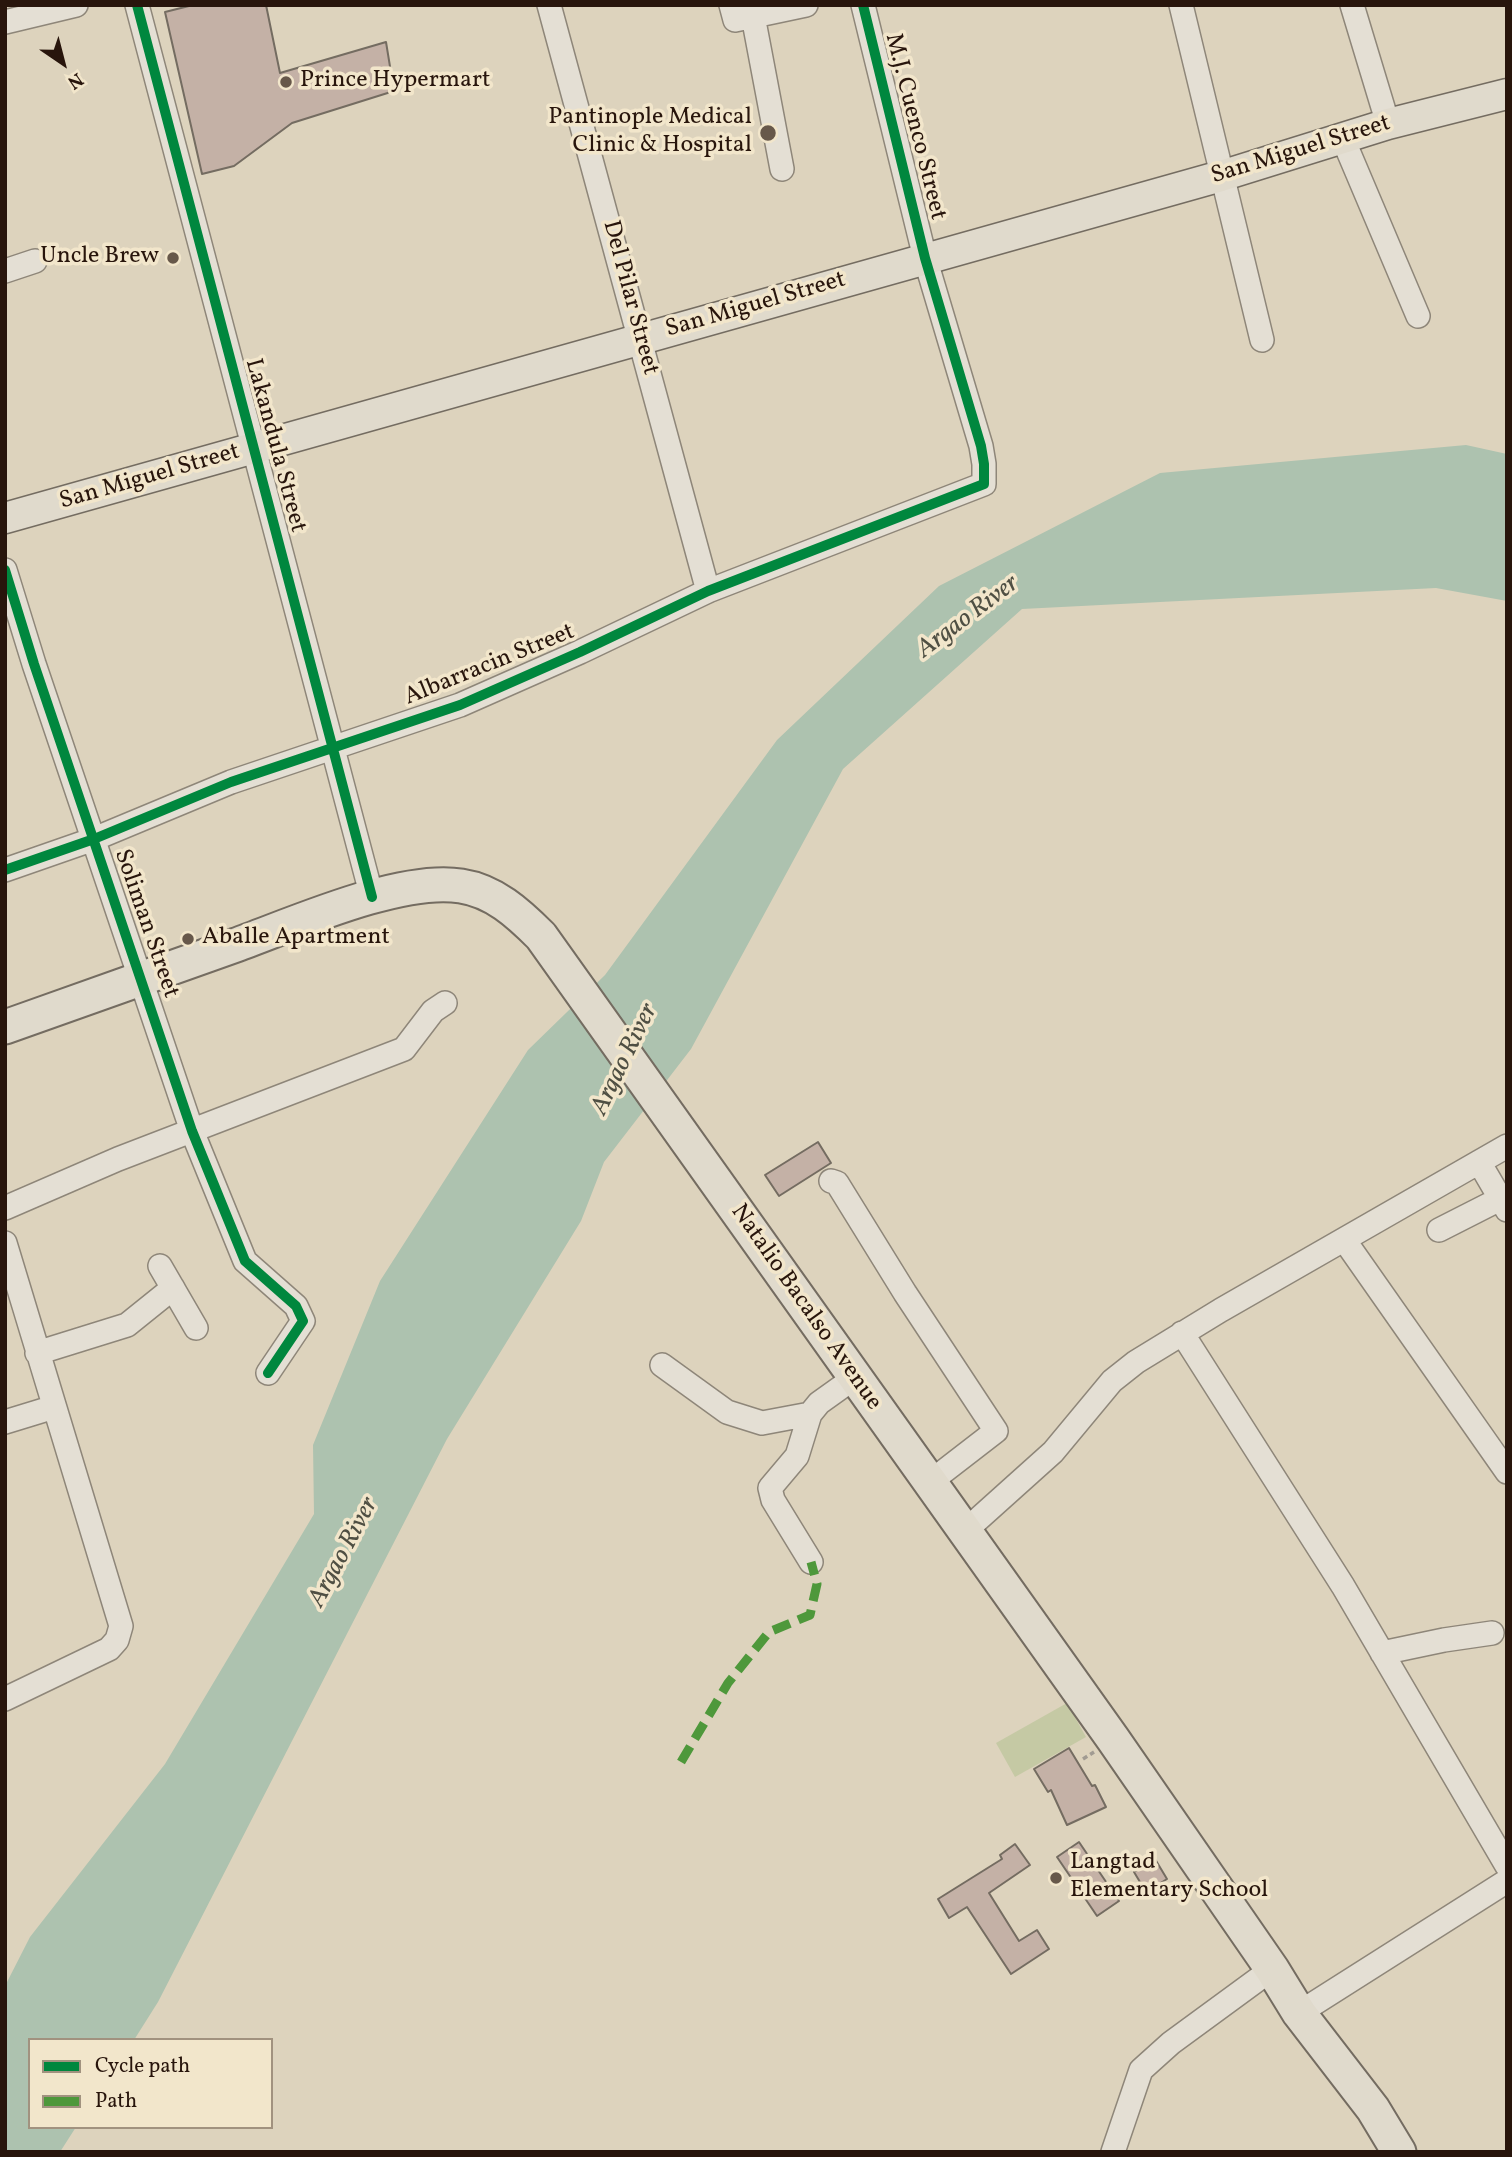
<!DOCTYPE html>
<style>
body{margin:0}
#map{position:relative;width:1512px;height:2157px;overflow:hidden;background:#ddd3bd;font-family:Vollkorn,serif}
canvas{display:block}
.frame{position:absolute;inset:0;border:7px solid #28150c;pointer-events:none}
.legend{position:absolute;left:28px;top:2038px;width:245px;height:91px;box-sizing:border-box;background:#f2e6cb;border:2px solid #a1927f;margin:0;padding:9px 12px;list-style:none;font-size:21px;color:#28150c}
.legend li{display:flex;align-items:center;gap:14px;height:35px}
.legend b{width:35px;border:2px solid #a1927f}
.north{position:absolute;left:28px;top:28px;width:70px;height:70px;-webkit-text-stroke:5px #f2e6cb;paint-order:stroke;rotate:145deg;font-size:19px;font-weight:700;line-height:28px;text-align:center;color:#28150c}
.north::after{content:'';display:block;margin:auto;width:24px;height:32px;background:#28150c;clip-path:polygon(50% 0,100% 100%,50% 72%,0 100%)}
</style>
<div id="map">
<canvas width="1512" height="2157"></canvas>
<div class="frame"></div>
<ul class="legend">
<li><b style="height:9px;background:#00873e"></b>Cycle path</li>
<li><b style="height:9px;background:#4e983b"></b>Path</li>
</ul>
<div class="north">N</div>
</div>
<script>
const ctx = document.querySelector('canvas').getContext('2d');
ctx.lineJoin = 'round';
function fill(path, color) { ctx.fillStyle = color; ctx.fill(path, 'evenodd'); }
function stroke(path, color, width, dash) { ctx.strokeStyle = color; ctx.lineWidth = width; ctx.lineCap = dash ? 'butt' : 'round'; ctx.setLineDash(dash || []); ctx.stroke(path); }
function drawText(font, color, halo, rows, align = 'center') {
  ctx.font = font + ' Vollkorn,serif'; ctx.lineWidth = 7; ctx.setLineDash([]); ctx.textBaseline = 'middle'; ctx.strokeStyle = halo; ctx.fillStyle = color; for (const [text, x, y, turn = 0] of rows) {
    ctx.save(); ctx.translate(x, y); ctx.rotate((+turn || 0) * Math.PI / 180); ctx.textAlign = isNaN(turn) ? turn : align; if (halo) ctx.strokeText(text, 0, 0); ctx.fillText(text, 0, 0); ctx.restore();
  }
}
const green = new Path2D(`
 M1067,1703l19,34 -71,40 -19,-34z`);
const water = new Path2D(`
 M1466,445l41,9v147l-71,-13 -414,21 -179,160 -152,280 -87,113 -23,59 -134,218 -289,563 -24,38h-104v87h46l-16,25h-55v-166l25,-49 135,-173 149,-250 -1,-69 67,-164 148,-231 77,-75 172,-235 162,-154 221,-113z`);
const building = new Path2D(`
 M193,5h73l14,68 106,-31 8,49 -102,32 -58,43 -32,8 -37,-162z
 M818,1142l13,21 -52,33 -14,-21z
 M1069,1748l23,38 3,-1 11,22 -39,18 -16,-35 -3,2 -14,-23z
 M1079,1842l40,59 -22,15 -40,-59z
 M1015,1844l15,21 -41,28 30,48 18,-11 12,19 -38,25 -44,-67 -18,11 -11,-19 64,-40 -2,-4z
 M1155,1859l12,20 -21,13 -12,-20z`);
const path = new Path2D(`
 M1083,1759l11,-7`);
const minor = new Path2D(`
 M137,5l235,892
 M549,5l159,586
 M731,5l4,15 71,-15
 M1181,5l81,335
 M1352,5l36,119
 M753,16l29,153
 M5,22l71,-17
 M1343,139l75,177
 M5,271l30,-10
 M5,570l29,94 158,467 53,130 51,45 7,15 -35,52
 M5,870l89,-31 137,-57 229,-77 120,-53 128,-61 276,-107v-20l-3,-18 -56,-188 -62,-253
 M1479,1162l28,48
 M831,1181l6,2 68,110 91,138 -66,51
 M5,1208l113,-49 286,-110 29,-38 12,-8
 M1439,1230l61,-31
 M1345,1241l162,231
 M5,1243l116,383 -4,14 -8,9 -104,50
 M160,1266l36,62
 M1182,1333l161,253 164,280
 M37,1353l90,-28 46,-37
 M662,1365l65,47 35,11 48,-9
 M5,1422l49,-15
 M965,1531l88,-79 59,-71 24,-19 85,-52 286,-164
 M811,1562l-38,-62 -3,-12 27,-32 13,-42 9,-11 35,-25
 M1382,1653l62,-13 48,-7
 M1299,2013l208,-132
 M1113,2152l28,-82 30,-27 101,-74`);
const major = new Path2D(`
 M5,518l1216,-342 167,-52 119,-30`);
const highway = new Path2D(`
 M5,1027c77,-27 154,-55 231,-82 58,-21 165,-69 225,-59 33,5 57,27 80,50l572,803 159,230 27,44 74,96 26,43`);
const quiet = new Path2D(`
 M681,1762l47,-79 41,-51 41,-17 7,-31 -6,-22`);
const cycleway = new Path2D(`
 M137,5l235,892
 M5,570l29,94 158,467 53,130 51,45 7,15 -35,52
 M5,870l89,-31 137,-57 229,-77 120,-53 128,-61 276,-107v-20l-3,-18 -56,-188 -62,-253`);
const markers = [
 [286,82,7,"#67584a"],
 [768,133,9,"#67584a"],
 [173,258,7,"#67584a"],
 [188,939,7,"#67584a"],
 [1056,1878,7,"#67584a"]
];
const poiNames = [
 ["Prince Hypermart",300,82],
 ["Pantinople Medical",752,119,"right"],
 ["Clinic & Hospital",752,147,"right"],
 ["Uncle Brew",159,258,"right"],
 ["Aballe Apartment",202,939],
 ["Langtad",1070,1864],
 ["Elementary School",1070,1892]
];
const streetNames = [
 ["M.J. Cuenco Street",914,127,76],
 ["San Miguel Street",1301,151,-17],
 ["Del Pilar Street",629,298,75],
 ["San Miguel Street",756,306,-16],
 ["Lakandula Street",274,446,75],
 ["San Miguel Street",150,478,-16],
 ["Albarracin Street",490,666,-22],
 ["Soliman Street",145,924,71],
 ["Natalio Bacalso Avenue",805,1308,55]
];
const waterNames = [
 ["Argao River",969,618,-37],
 ["Argao River",626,1060,-64],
 ["Argao River",345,1553,-62]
];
fill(green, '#c5c9a4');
fill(water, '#adc2af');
fill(building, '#c4b1a6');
stroke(building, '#746c61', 2);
stroke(minor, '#8e8679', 26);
stroke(major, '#746c61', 33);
stroke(highway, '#746c61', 37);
stroke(path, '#a19b92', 3.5, [5, 3.5]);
stroke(minor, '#e4dfd4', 23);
stroke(major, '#e0dacc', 30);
stroke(highway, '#e0dacc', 33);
stroke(quiet, '#4e983b', 9, [18, 9]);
stroke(cycleway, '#00873e', 10);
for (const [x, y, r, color] of markers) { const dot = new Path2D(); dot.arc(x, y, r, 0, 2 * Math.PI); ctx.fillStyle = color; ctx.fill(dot); stroke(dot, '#f2e6cb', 2.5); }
drawText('24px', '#28150c', '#f2e6cb', poiNames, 'left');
drawText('24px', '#28150c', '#f2e6cb', streetNames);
drawText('italic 26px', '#4f4f43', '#f2e6cb', waterNames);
</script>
